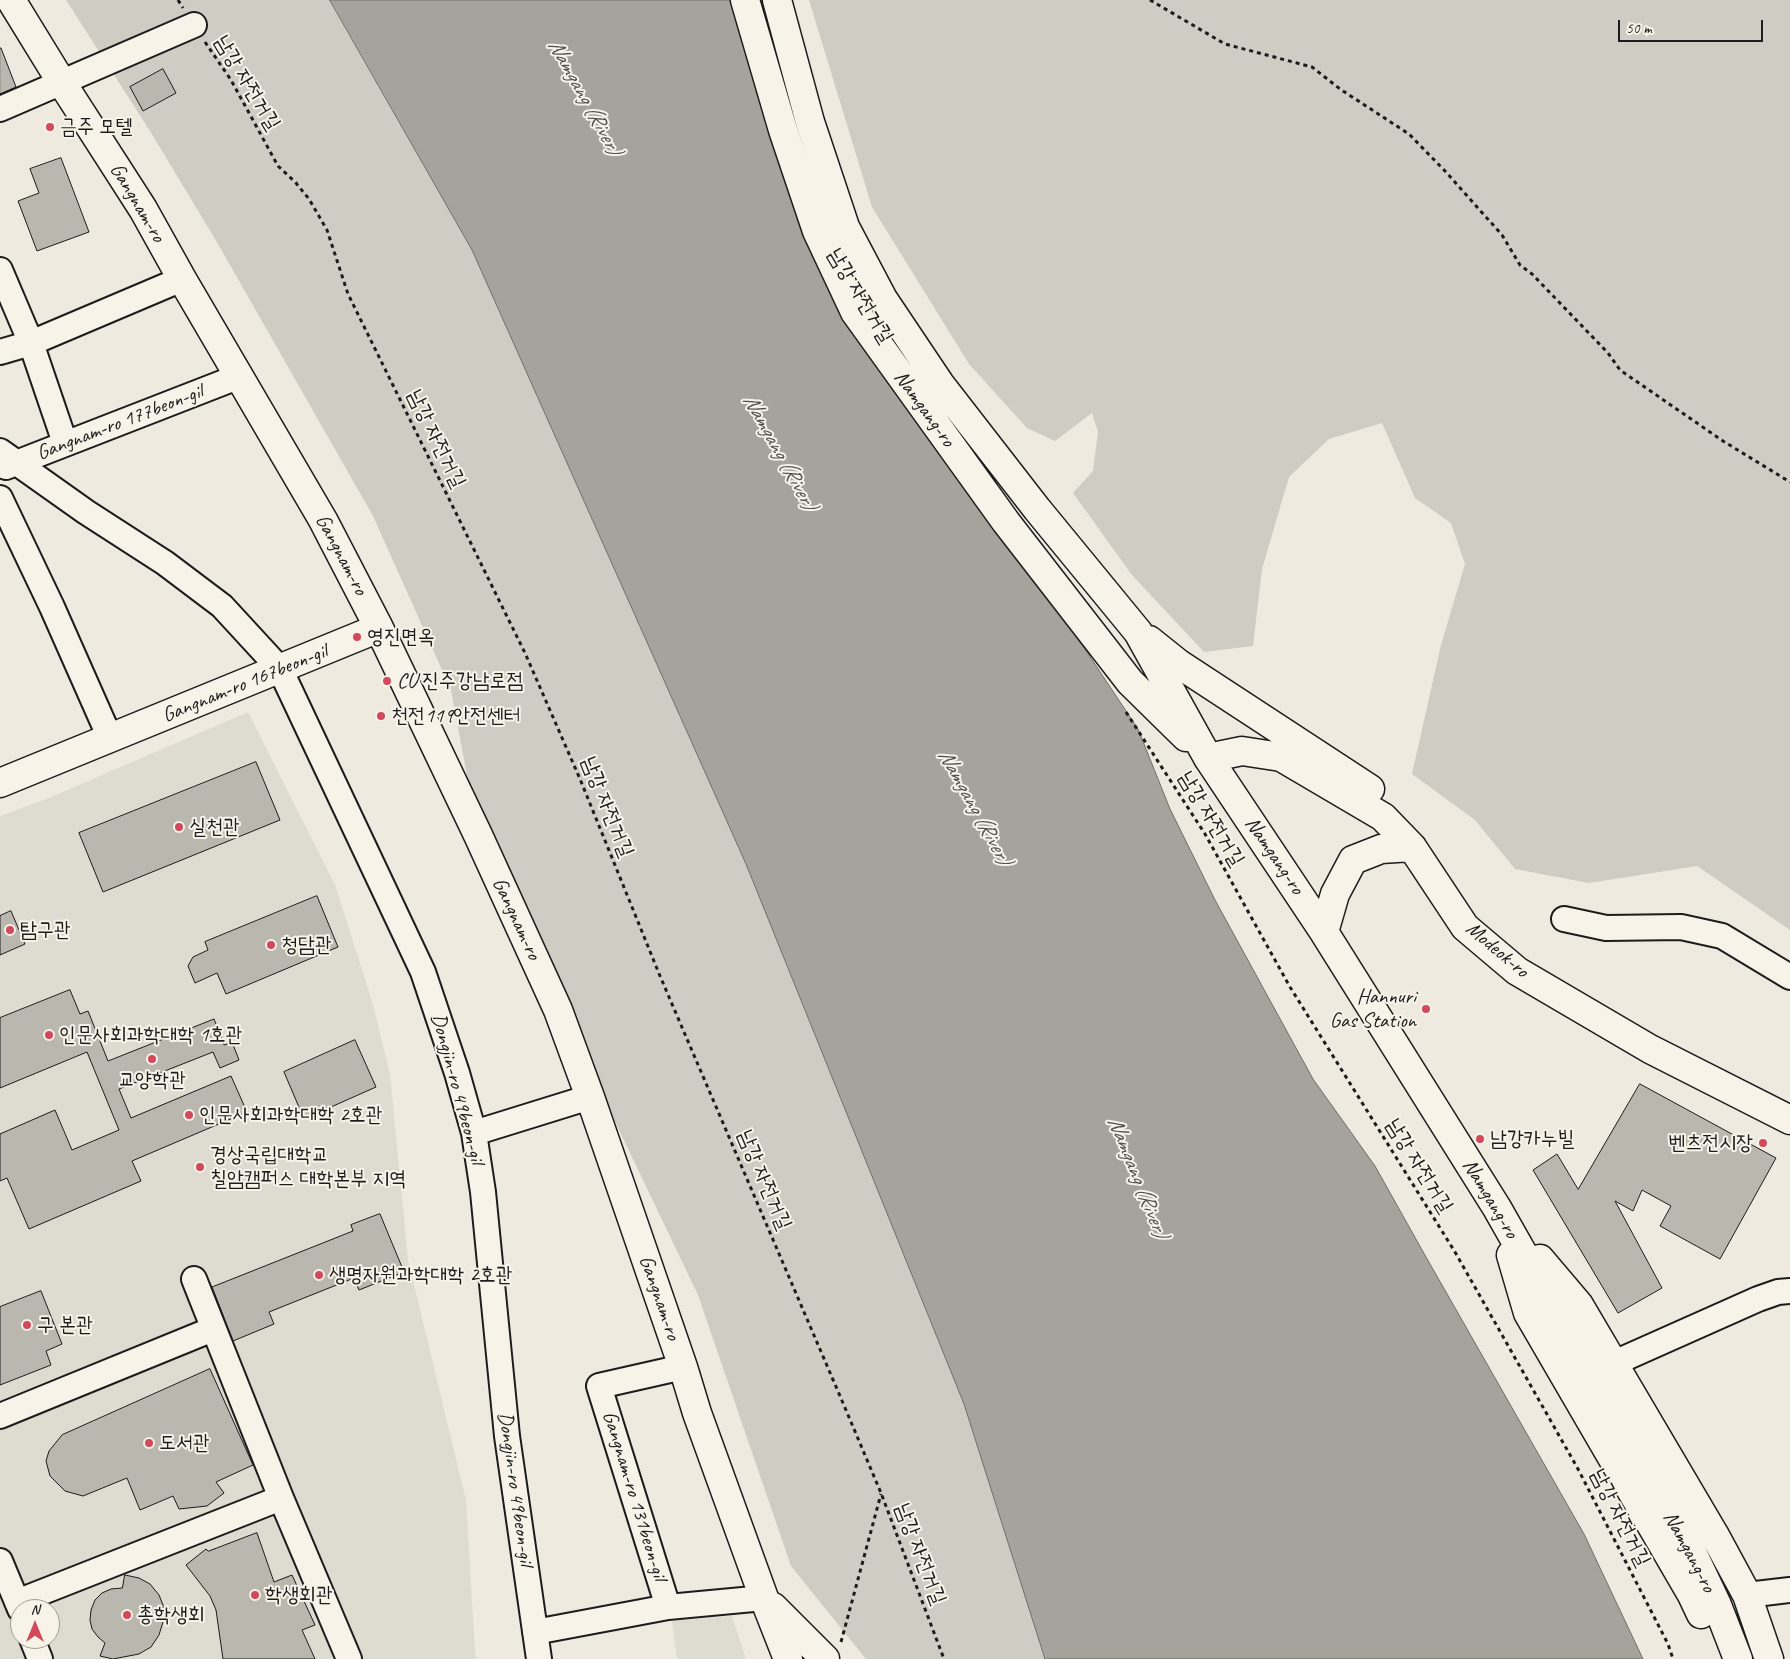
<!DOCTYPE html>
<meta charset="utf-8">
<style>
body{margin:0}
#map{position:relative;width:1790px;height:1659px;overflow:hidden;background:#eeeae0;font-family:Caveat,sans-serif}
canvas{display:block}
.north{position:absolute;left:10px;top:1599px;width:50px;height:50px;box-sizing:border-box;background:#f7f3e8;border:1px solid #9f9d96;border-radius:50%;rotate:0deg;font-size:14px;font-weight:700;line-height:20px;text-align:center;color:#1c1c1c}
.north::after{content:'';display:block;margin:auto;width:18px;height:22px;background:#d1495b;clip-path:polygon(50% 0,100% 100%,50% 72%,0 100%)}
.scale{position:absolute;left:1618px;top:20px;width:145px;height:22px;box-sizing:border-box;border:2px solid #1c1c1c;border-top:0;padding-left:6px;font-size:15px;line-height:18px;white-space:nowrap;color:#1c1c1c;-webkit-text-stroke:4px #f7f3e8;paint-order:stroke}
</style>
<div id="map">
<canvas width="1790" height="1659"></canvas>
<div class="north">N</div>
<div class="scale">50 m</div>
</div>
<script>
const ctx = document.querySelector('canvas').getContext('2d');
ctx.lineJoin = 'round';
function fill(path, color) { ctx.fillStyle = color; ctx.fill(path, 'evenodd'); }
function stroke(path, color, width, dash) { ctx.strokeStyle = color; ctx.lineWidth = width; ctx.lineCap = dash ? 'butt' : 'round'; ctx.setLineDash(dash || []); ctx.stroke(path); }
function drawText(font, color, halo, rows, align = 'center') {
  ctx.font = font + ' Caveat,"Poor Story",sans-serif'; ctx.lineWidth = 4; ctx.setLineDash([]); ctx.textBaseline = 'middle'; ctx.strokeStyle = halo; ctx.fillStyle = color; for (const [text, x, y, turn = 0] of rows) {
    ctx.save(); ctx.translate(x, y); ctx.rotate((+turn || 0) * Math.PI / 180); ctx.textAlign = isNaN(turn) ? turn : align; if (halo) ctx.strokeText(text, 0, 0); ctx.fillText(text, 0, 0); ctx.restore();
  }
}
const built = new Path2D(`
 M248,712l87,173 37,116 18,73 18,186 58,240 9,153 2,6h-477v-843l49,-18zM20,1609h30v30h-30z
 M732,1616l14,43h-69l-5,-38z`);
const green = new Path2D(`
 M66,0h264l142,250 274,614 218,540 81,255h-179l-75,-93 -93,-271 -220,-460 -27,-145 -78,-174 -155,-272 -68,-113z
 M809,0h981v930l-93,-64 -108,17 -74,-14 -40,-49 -63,-46 29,-129 24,-81 -14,-41 -36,-25 -33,-75 -53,16 -40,38 -27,92 -9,77 -49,6 -72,-77 -59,-82 20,-22 5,-39 -6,-19 -37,28 -28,-13 -58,-64 -97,-157z`);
const water = new Path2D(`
 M330,0h420l87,276 301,453 32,80 45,91 98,179 62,87 51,91 158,277 59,125h-598l-81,-255 -218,-540 -274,-614z`);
const building = new Path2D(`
 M0,48h1l15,39 -16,7z
 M163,69l13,24 -33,18 -13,-24z
 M61,158l28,74 -52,19 -19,-50 21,-8 -9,-24z
 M256,762l24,58 -177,72 -24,-59z
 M317,896l21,51 -112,47 -9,-21 -22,10 -7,-17 5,-9 15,-7 -3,-8z
 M11,911l14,33 -25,11v-39z
 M70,990l10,24 8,-3 20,50 106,-42 10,26 8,-3 7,18 -19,8 -7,-16 -94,37 12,29 100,-42 16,36 -115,49 9,20 -112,48 -22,-51 -7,3v-47l55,-24 17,40 47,-20 -32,-78 -87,36v-70z
 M355,1040l21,47 -72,32 -20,-47z
 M1640,1084l136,74 -56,101 -60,-33 11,-20 -29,-16 -9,21 -18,-10 47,87 -44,25 -85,-143 24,-16 21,35z
 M380,1214l24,58 -45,18 -5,-12 -85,34 5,12 -41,17 -21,-54 141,-56 -2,-6z
 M41,1291l21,53 -16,7 5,14 -51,20v-78z
 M210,1369l43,96 -37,17 8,11 -17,13 -28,3 -6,-13 -33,14 -13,-32 -44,18 -18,-5 -15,-15 -4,-15 3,-10 13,-16z
 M257,1533l17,49 18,-7 23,50 -13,5 13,29h-92l-7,-49 -6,-14 -24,-31 20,-16 2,2z
 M125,1575l14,3 11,6 9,11 4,10v17l-4,13 -8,12 -12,7 -26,5 -13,-3 5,-13 -7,-6 -6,-8 -2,-9 1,-10 4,-10 7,-7 9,-4 11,-1z`);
const path = new Path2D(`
 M178,0l5,8
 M1150,0l75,44 87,23 28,22 69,45 36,37 57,64 18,30 12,9 76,79 12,17 103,71 67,41
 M205,42l26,38 47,86 18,17 13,16 18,31 21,64 177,359 55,126 80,197 183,427 38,90 63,166
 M1126,712l79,122 85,153 165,265 123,217 90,175 5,15
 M841,1642l40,-148`);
const minor = new Path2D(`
 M0,109l194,-84
 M0,270l31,73 34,100
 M0,352l31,-9 151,-64
 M0,451l86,61 79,51 57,43 58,63 143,303 34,101 17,60 9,59 24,244 32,223
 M6,467l234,-91
 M0,498l52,109 58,131
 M1564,919l42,9 75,-1 41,9 68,41
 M474,1133l116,-36
 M194,1279l87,219 68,161
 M1612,1364l146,-65 20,-7 12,-1
 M0,1416l213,-87
 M0,1561l20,48
 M1747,1595l43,-5
 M17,1602l264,-104
 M668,1607l-69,-221 84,-19
 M535,1632l133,-25 96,-9
 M32,1639l8,20`);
const tertiary = new Path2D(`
 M11,0l51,83 81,126 39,70 141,241 56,108 99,207 80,175 32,87 93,270 14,46 67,185 24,61
 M745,0l38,130 34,101 38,81 151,210 124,160 56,55
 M777,0l33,122 35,105 38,72 57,85 97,125 101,123 70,126 116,174 173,276 194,342 26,55 21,54
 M1149,640l30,24 191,125
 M1208,758l34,-7 39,6 102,60 29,30 53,80 52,44 133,78 140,71
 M0,783l379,-155
 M1324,932l11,-38 18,-34 28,-11 31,-2
 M1511,1255l17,58 164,282 9,19
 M1540,1259l39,46 135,229 33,61 22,64
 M773,1607l52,52`);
const markers = [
 [50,127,5,"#d1495b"],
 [357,637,5,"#d1495b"],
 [387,681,5,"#d1495b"],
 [381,716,5,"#d1495b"],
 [179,827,5,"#d1495b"],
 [10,930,5,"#d1495b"],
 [271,945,5,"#d1495b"],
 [1426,1009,5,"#d1495b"],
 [49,1035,5,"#d1495b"],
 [152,1059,5,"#d1495b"],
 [189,1115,5,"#d1495b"],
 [1480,1139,5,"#d1495b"],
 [1763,1143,5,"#d1495b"],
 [200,1167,5,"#d1495b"],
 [319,1275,5,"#d1495b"],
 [27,1325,5,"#d1495b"],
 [149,1443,5,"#d1495b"],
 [255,1595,5,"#d1495b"],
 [127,1615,5,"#d1495b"]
];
const streetNames = [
 ["남강 자전거길",247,83,59],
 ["Gangnam-ro",137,203,59],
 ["남강 자전거길",860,296,59],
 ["Namgang-ro",924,409,54],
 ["Gangnam-ro 177beon-gil",120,423,-21],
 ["남강 자전거길",436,439,64],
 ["Gangnam-ro",341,555,62],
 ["Gangnam-ro 167beon-gil",245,684,-22],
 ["남강 자전거길",607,807,68],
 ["남강 자전거길",1211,819,59],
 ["Namgang-ro",1274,856,56],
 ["Gangnam-ro",516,919,65],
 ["Modeok-ro",1497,950,40],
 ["Dongjin-ro 49beon-gil",457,1089,75],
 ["남강 자전거길",1419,1166,58],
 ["남강 자전거길",764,1180,67],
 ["Namgang-ro",1490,1199,59],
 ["Gangnam-ro",659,1298,71],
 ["Dongjin-ro 49beon-gil",515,1489,82],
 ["Gangnam-ro 131beon-gil",634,1496,73],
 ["남강 자전거길",1620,1518,63],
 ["Namgang-ro",1689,1552,62],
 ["남강 자전거길",920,1554,69]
];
const poiNames = [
 ["금주 모텔",60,127],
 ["영진면옥",367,637],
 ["CU 진주강남로점",397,681],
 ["천전119안전센터",391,716],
 ["실천관",189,827],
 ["탐구관",20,930],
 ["청담관",281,945],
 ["Hannuri",1416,997,"right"],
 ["Gas Station",1416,1021,"right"],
 ["인문사회과학대학 1호관",59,1035],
 ["교양학관",152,1080,"center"],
 ["인문사회과학대학 2호관",199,1115],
 ["남강카누빌",1490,1139],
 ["벤츠전시장",1753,1143,"right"],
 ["경상국립대학교",210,1155],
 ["칠암캠퍼스 대학본부 지역",210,1179],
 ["생명자원과학대학 2호관",329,1275],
 ["구 본관",37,1325],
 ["도서관",159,1443],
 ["학생회관",265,1595],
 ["총학생회",137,1615]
];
const waterNames = [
 ["Namgang (River)",584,97,61],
 ["Namgang (River)",779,452,61],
 ["Namgang (River)",974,807,61],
 ["Namgang (River)",1137,1177,68]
];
fill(built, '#dedbd1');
fill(green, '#cfccc3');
fill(water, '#a6a39d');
stroke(water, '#6f6d69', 1);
fill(building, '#bab7af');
stroke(building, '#1c1c1c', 1);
stroke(minor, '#1c1c1c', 28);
stroke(tertiary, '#1c1c1c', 31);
stroke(path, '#1c1c1c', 3, [4, 4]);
stroke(minor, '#f7f3e8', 24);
stroke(tertiary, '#f7f3e8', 28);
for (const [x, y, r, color] of markers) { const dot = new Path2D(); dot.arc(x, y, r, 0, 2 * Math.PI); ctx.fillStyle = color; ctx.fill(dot); stroke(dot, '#f7f3e8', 2); }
drawText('21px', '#1c1c1c', '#f7f3e8', streetNames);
drawText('21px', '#1c1c1c', '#f7f3e8', poiNames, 'left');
drawText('italic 22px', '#535250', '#f7f3e8', waterNames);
</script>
